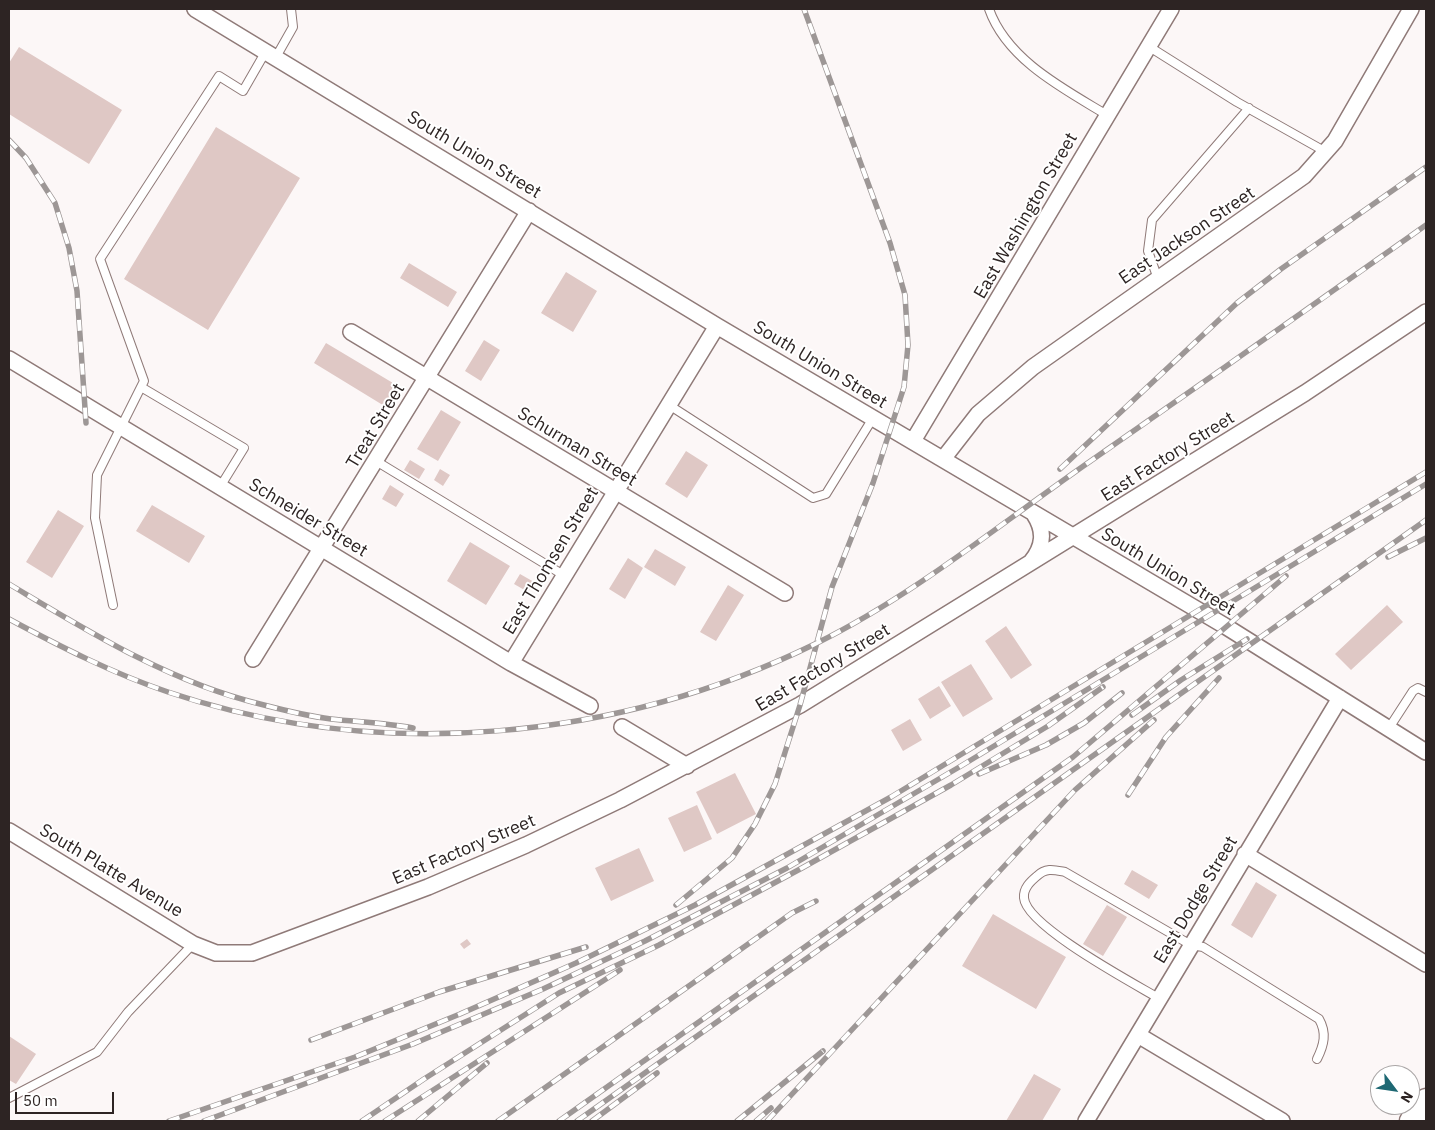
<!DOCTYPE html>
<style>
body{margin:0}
#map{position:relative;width:1435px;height:1130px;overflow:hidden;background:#fcf7f7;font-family:"IBM Plex Sans",sans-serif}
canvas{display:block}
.frame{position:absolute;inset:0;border:10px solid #2d2423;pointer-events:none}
.north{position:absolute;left:1370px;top:1065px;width:50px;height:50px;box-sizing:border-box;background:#fff;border:1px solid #aba7a7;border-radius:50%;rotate:121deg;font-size:14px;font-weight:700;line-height:20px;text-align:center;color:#2d2423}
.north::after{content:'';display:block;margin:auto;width:18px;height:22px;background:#1e6873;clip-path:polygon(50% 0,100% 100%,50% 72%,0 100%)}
.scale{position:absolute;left:15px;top:1092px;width:99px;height:22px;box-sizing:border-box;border:2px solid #2d2423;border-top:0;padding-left:6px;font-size:15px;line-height:18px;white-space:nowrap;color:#2d2423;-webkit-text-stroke:4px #fff;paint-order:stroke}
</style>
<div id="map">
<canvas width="1435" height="1130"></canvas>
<div class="frame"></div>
<div class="north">N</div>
<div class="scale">50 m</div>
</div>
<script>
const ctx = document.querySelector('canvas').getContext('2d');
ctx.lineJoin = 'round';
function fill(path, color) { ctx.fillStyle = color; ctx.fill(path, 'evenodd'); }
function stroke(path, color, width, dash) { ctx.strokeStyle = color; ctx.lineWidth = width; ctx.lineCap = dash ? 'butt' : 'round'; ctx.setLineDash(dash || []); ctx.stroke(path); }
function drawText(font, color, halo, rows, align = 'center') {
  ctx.font = font + ' "IBM Plex Sans",sans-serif'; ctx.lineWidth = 4; ctx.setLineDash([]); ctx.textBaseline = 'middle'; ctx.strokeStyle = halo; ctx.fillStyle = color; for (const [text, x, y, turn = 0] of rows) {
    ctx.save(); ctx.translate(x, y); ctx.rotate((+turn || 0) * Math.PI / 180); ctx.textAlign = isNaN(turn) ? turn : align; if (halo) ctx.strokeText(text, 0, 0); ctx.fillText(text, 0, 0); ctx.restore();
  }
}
const building = new Path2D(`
 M19,47l103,63 -33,54 -80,-50v-51z
 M216,127l84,51 -92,152 -84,-51z
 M409,263l48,29 -9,15 -48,-29z
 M566,272l31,19 -24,41 -32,-19z
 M484,340l16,10 -19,31 -16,-10z
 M326,343l72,43 -12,21 -72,-44z
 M441,410l20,12 -23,39 -21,-12z
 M686,451l22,14 -21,33 -22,-14z
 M410,460l15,9 -6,10 -15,-9z
 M440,469l10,6 -7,11 -9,-6z
 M390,485l14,9 -8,13 -14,-8z
 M152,505l53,31 -16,27 -53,-32z
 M58,510l26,16 -32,52 -26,-16z
 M470,542l40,24 -24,39 -39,-24z
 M655,549l31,18 -11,19 -31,-19z
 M628,558l15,10 -18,31 -16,-10z
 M520,574l14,8 -6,10 -14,-8z
 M728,585l16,10 -28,46 -16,-9z
 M1387,605l16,17 -52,48 -16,-16z
 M1006,626l26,39 -21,14 -26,-38z
 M971,664l22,35 -30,18 -22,-35z
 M939,686l12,20 -21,13 -12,-20z
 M910,719l12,21 -19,11 -12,-21z
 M735,773l21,41 -39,20 -21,-42z
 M697,805l15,34 -28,13 -16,-34z
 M639,848l15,33 -43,20 -16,-33z
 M1132,870l26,15 -9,14 -25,-15z
 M1256,882l21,13 -25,43 -21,-13z
 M1107,905l20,12 -24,39 -20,-12z
 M993,914l73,43 -30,52 -74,-43z
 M467,939l4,5 -7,5 -4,-5z
 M9,1036l27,18 -20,30 -7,-4z
 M1034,1074l27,15 -19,32h-36z`);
const lane = new Path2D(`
 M989,9c18,51 75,80 118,106
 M1148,46l89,56 89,50
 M276,57l17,-30 -2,-18
 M1158,279l-10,-28 4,-31 97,-112
 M141,387l103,61 -24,39
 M669,405l144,93 13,-4 47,-76
 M376,461l189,115
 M113,605l-18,-87 2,-43 47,-94 -44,-122 119,-183 24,15 23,-40
 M1389,728l24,-37 5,-3 8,4
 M1160,999c-27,-16 -134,-73 -136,-101 -1,-10 7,-17 13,-22 9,-9 18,-6 28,-4l126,73 12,2 116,72c8,14 5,26 -2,40
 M9,1098l88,-46 31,-40 65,-68`);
const street = new Path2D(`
 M195,9l522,317 508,300 201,126
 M351,332l434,261
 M9,359l502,304 79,43
 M913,441l258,-432
 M943,459l35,-45 55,-47 271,-191 31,-35 76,-132
 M1031,562c13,-16 14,-31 3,-48
 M253,659l276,-448
 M511,663l206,-337
 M622,727l65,39
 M9,831l184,113 23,9h36l176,-66 98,-42 94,-45 180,-95 505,-312 121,-81
 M1245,854l181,110
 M1138,1035l144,86
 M1086,1121l254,-423`);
const secondary = new Path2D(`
 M1411,1121l15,-21`);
const rail = new Path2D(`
 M9,140l17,18 29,45 14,45 8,43 9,132
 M1060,469l177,-166 44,-34 145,-102
 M1388,557l38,-19
 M9,584c79,47 160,98 251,120 23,6 47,12 71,15 27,3 55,4 82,9
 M9,619c52,28 103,54 159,73 211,71 450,49 649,-49 95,-47 178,-115 265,-176 115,-80 230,-161 344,-242
 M1132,715l49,-35 66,-41
 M979,774l67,-29 38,-22 38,-30
 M1128,795l38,-58 53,-59
 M676,905l56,-47 23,-34 20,-40 25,-79 32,-118 41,-104 31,-96 4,-42 -3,-50 -15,-52 -86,-234
 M311,1040l128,-48 147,-45
 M169,1121l186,-64 105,-43 116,-51 119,-58 196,-108 535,-325
 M204,1121l209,-77 130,-55 102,-48 142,-73 174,-102 465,-282
 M362,1121l62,-42 135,-86 100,-48 143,-77 149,-83 97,-59 55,-39
 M385,1121l235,-151
 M418,1121l69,-58
 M498,1121l294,-208 24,-12
 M559,1121l514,-364 213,-181
 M577,1121l849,-601
 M592,1121l65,-48
 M737,1121l86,-70
 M756,1121l15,-13
 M767,1121l308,-331 79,-70`);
const streetNames = [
 ["South Union Street",474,155,31],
 ["East Washington Street",1026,216,-60],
 ["East Jackson Street",1187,236,-34],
 ["South Union Street",820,365,31],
 ["Treat Street",376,426,-59],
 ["Schurman Street",577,447,31],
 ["East Factory Street",1168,457,-32],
 ["Schneider Street",308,518,31],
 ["East Thomsen Street",551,561,-59],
 ["South Union Street",1168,572,31],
 ["East Factory Street",823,668,-31],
 ["East Factory Street",464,850,-23],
 ["South Platte Avenue",111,871,31],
 ["East Dodge Street",1196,900,-59]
];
fill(building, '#dfc8c5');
stroke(lane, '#8f7a78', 10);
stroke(street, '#8f7a78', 18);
stroke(secondary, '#8f7a78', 25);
stroke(lane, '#fff', 8);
stroke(street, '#fff', 15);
stroke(secondary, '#fff', 22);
stroke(rail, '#9d9796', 5.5);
stroke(rail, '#fff', 4, [11]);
drawText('18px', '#2d2423', '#fff', streetNames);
</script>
